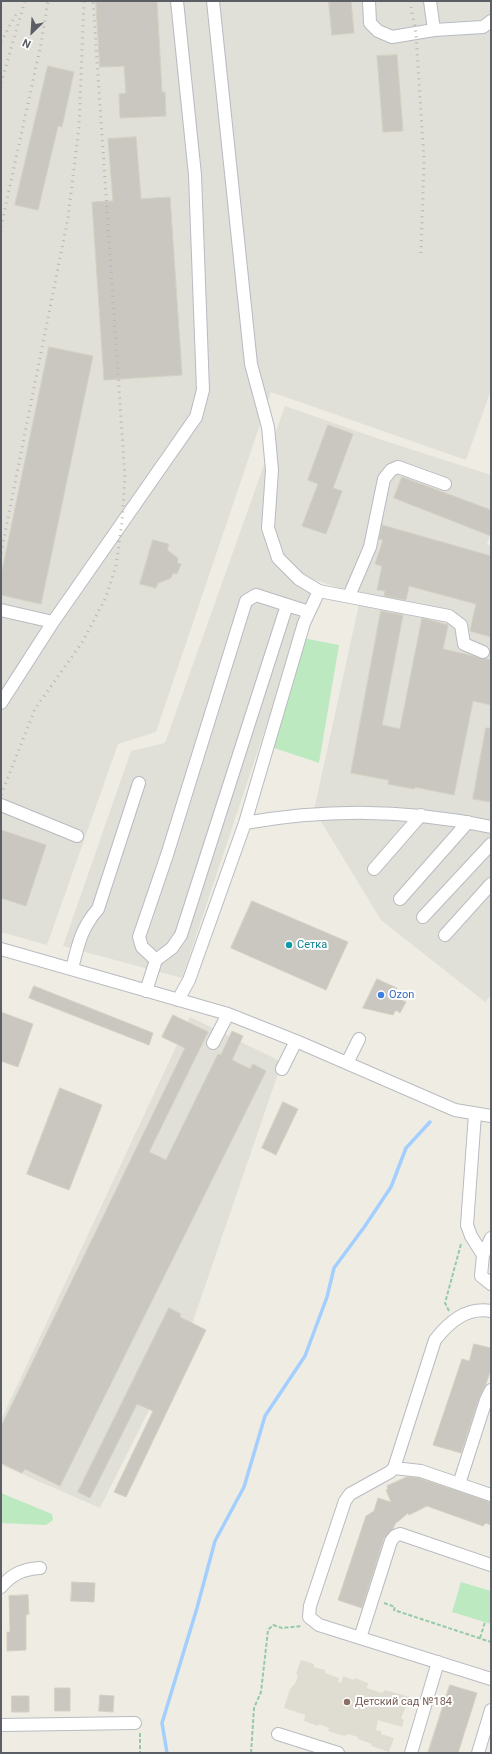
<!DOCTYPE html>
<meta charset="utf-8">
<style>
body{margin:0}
#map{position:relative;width:492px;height:1754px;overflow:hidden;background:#efede3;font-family:Roboto,sans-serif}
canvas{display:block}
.frame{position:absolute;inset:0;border:2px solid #5b5f65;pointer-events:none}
.north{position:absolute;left:12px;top:12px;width:40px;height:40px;-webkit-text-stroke:3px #fff;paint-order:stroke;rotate:205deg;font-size:11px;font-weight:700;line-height:16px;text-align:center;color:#5b5f65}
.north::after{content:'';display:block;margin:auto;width:14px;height:18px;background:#5b5f65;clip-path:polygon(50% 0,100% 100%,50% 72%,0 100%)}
</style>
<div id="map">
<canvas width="492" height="1754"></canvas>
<div class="frame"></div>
<div class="north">N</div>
</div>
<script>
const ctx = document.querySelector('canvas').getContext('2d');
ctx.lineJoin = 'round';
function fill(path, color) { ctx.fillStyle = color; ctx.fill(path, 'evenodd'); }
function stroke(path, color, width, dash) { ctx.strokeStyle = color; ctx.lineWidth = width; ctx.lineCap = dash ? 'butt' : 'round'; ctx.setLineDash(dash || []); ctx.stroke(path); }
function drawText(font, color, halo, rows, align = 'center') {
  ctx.font = font + ' Roboto,sans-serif'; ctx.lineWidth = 4; ctx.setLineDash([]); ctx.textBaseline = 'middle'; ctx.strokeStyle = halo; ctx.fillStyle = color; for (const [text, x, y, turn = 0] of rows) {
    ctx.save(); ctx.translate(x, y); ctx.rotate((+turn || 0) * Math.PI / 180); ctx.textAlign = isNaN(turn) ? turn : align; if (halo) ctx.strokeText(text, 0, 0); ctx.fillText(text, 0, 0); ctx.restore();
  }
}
const industrial = new Path2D(`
 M1,1h490v389l-25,70 -195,-68 -115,340 -38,12 -71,201 -46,-13z
 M285,406l100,35 106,34v58l-4,11 4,2v449l-6,7 -104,-82 -67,-110 47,-215 -46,-15 -6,32 -8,9 -119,357 -119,-32 68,-195 34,-8z
 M190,1017l92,45 -90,262 -92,184 -99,-43v-45z`);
const education = new Path2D(`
 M301,1660l13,4v3l11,3v3l14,5 -1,4 3,1 2,-7 11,4 1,-2 13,5 -1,5 15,5 3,-3 25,7 -9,21 3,2 -2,7 -24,-7 -2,10 5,1v3l13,4 -5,14 -18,-6 1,-2 -14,-5v-2l-10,-3 -4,2 -16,-5 1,-3 -10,-4 -1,2 -14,-5 1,-6 -21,-7 6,-19 6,-7 2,-7 -2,-1z`);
const green = new Path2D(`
 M303,638l36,7 -20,118 -45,-15z
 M1,1493l51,21 1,6 -7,5 -45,-2z
 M461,1582l30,9v33l-39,-12z`);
const stream = new Path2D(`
 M167,1753l-5,-30 35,-115 18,-67 29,-54 21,-71 40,-60 22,-59 7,-29 31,-42 26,-39 15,-39 24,-26`);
const building = new Path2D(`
 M96,1h61l5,91h3l1,24 -46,2 -1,-24 7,-1 -2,-27 -24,1z
 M329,1h22l3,32 -22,2z
 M397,55l6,76 -20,1 -6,-76z
 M48,66l26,6 -12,55 -4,-1 -20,84 -23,-5z
 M136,137l5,62 29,-2 12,178 -78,5 -12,-178 21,-1 -5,-62z
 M49,347l44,9 -52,248 -40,-9v-19z
 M328,425l25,9 -20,54 9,3 -16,43 -24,-8 16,-42 -10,-4z
 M402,477l89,33v26l-97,-38z
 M382,525l109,31v81l-21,-6 6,-27 -67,-18 -3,14 -22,-4 1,-5 -8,-1 5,-24 -7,-2 8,-24 -4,-1z
 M153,540l16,4 -2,6 11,8 -1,5 4,1 -4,10 -4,-1 -2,5 -13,5 -2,5 -16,-4z
 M381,611l22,4 -21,110 18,4 22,-111 26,7 -5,24 48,11v45l-18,-4 -19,94 -39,-8 -1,2 -26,-5 1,-4 -38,-7z
 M486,728h5v74l-18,-3z
 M1,830l45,15 -20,61 -25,-8z
 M252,901l96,41 -22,48 -95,-42z
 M377,979l20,9 -4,8 13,6 -6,11 -4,-3 -3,5 -30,-7z
 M34,986l119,47 -4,12 -120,-47z
 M1,1012l32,12 -15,43 -17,-6z
 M173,1015l35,17 -59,120 17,8 52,-106 3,1 11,-24 11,5 -11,24 18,9 3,-5 13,7 -206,415 -35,-17 -3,4 -21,-10v-36l184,-379 -23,-11z
 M60,1088l42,17 -33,85 -42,-16z
 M283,1102l15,7 -22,46 -14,-7z
 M169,1308l12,6 -1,3 26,13 -80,167 -12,-5 39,-81 -16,-7 -47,94 -12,-6z
 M474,1344l17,4v21l-5,15 -7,14 -18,55 -28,-8 29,-86 7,2z
 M407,1477l12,1 72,24v23l-5,-2 -3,3 -56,-20 -18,9 -1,-2 -13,11 -2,5 -9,9 -22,70 -24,-8 28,-84 8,-5 4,-13 13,4 -5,-12 2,-1 -1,-3z
 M72,1582l23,1 -1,19 -23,-1z
 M28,1595l1,19 -3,1v35l-19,1v-19h3l-1,-36z
 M450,1685l27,8 -19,60h-30z
 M55,1688h15v23h-15z
 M100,1695l14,1 -1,16 -14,-1z
 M12,1696h17v16h-17z`);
const path = new Path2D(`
 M449,1311l-4,-8 16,-59
 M384,1603l11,4 -1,3 97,32
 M480,1638l5,-16
 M140,1733v20
 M251,1753l3,-45 7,-16 7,-62 5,-5 9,3 20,-2`);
const minor = new Path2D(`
 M213,1l38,363 17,63 4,43 -4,58 10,30 21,21 20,12 130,25 12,9 3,19 19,8
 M369,1l1,22 8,8 14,6 42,-7 49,-3 8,-6
 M430,1l4,29
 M349,596l21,-49 14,-68 7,-9 7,-3 47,17
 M1,610l52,12 143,-205 7,-27 -8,-215 -18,-174
 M1,703l52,-81
 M1,805l76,31
 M245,823c84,-15 163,-14 246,4
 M374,869l47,-54
 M400,899l68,-77
 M423,917l68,-73
 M445,935l46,-51
 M1,949l227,65 68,27 159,69 36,6
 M156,960l16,-12 9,-13 106,-330
 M72,969c6,-24 9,-41 26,-60l41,-126
 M146,991l10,-31 -14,-13 -3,-10 28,-82 79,-254 10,-6 53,17
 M178,1000l11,-20 56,-157 59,-200 15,-32
 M213,1043l15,-29
 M347,1063l12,-24
 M282,1069l14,-28
 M475,1114l-8,111 4,11 12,19 -2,21 10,8
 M483,1255l8,-17
 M394,1468l41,-128c14,-18 31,-33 56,-29
 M459,1484l27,-84 5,-10
 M491,1495l-70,-24 -27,-3 -4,4 -40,22 -5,7 -35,105 -1,11 10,8 172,54
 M1,1587c11,-13 22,-18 39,-19
 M360,1638l31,-97 4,-5 5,-2 91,31
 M1,1725l134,-2
 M278,1734l60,19
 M411,1753l27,-91
 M478,1753l13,-43`);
const rail = new Path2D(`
 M410,1l6,33 8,127 -3,92
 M1,42l17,-32
 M1,83l24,-82
 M1,227l40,-183 7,-43
 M1,553l67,-335 11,-91 5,-126
 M1,795l34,-86 48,-68 23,-44 10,-31 6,-44 3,-44 -32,-477`);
const markers = [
 [289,945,4,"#0f9aa8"],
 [381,995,4,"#3f7fe0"],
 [347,1702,4,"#8d6e63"]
];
const cultureNames = [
 ["Сетка",297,945]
];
const shopNames = [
 ["Ozon",389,995]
];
const educationNames = [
 ["Детский сад №184",355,1702]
];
fill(industrial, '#e0dfd8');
fill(education, '#dfddd2');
fill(green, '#bde9c1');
stroke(stream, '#a3cfff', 3.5);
fill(building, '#cac7c0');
stroke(building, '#d4d0c1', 1);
stroke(minor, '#b8bbc0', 14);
stroke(path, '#95caa9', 2, [4, 2]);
stroke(minor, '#fff', 12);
stroke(rail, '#b5b6b6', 3, [1, 5]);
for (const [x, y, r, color] of markers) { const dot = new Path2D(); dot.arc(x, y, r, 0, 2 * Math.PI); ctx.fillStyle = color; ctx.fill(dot); stroke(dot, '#fff', 1.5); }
drawText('11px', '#0d838f', '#fff', cultureNames, 'left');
drawText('11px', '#366cbe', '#fff', shopNames, 'left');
drawText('11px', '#785e54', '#fff', educationNames, 'left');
</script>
